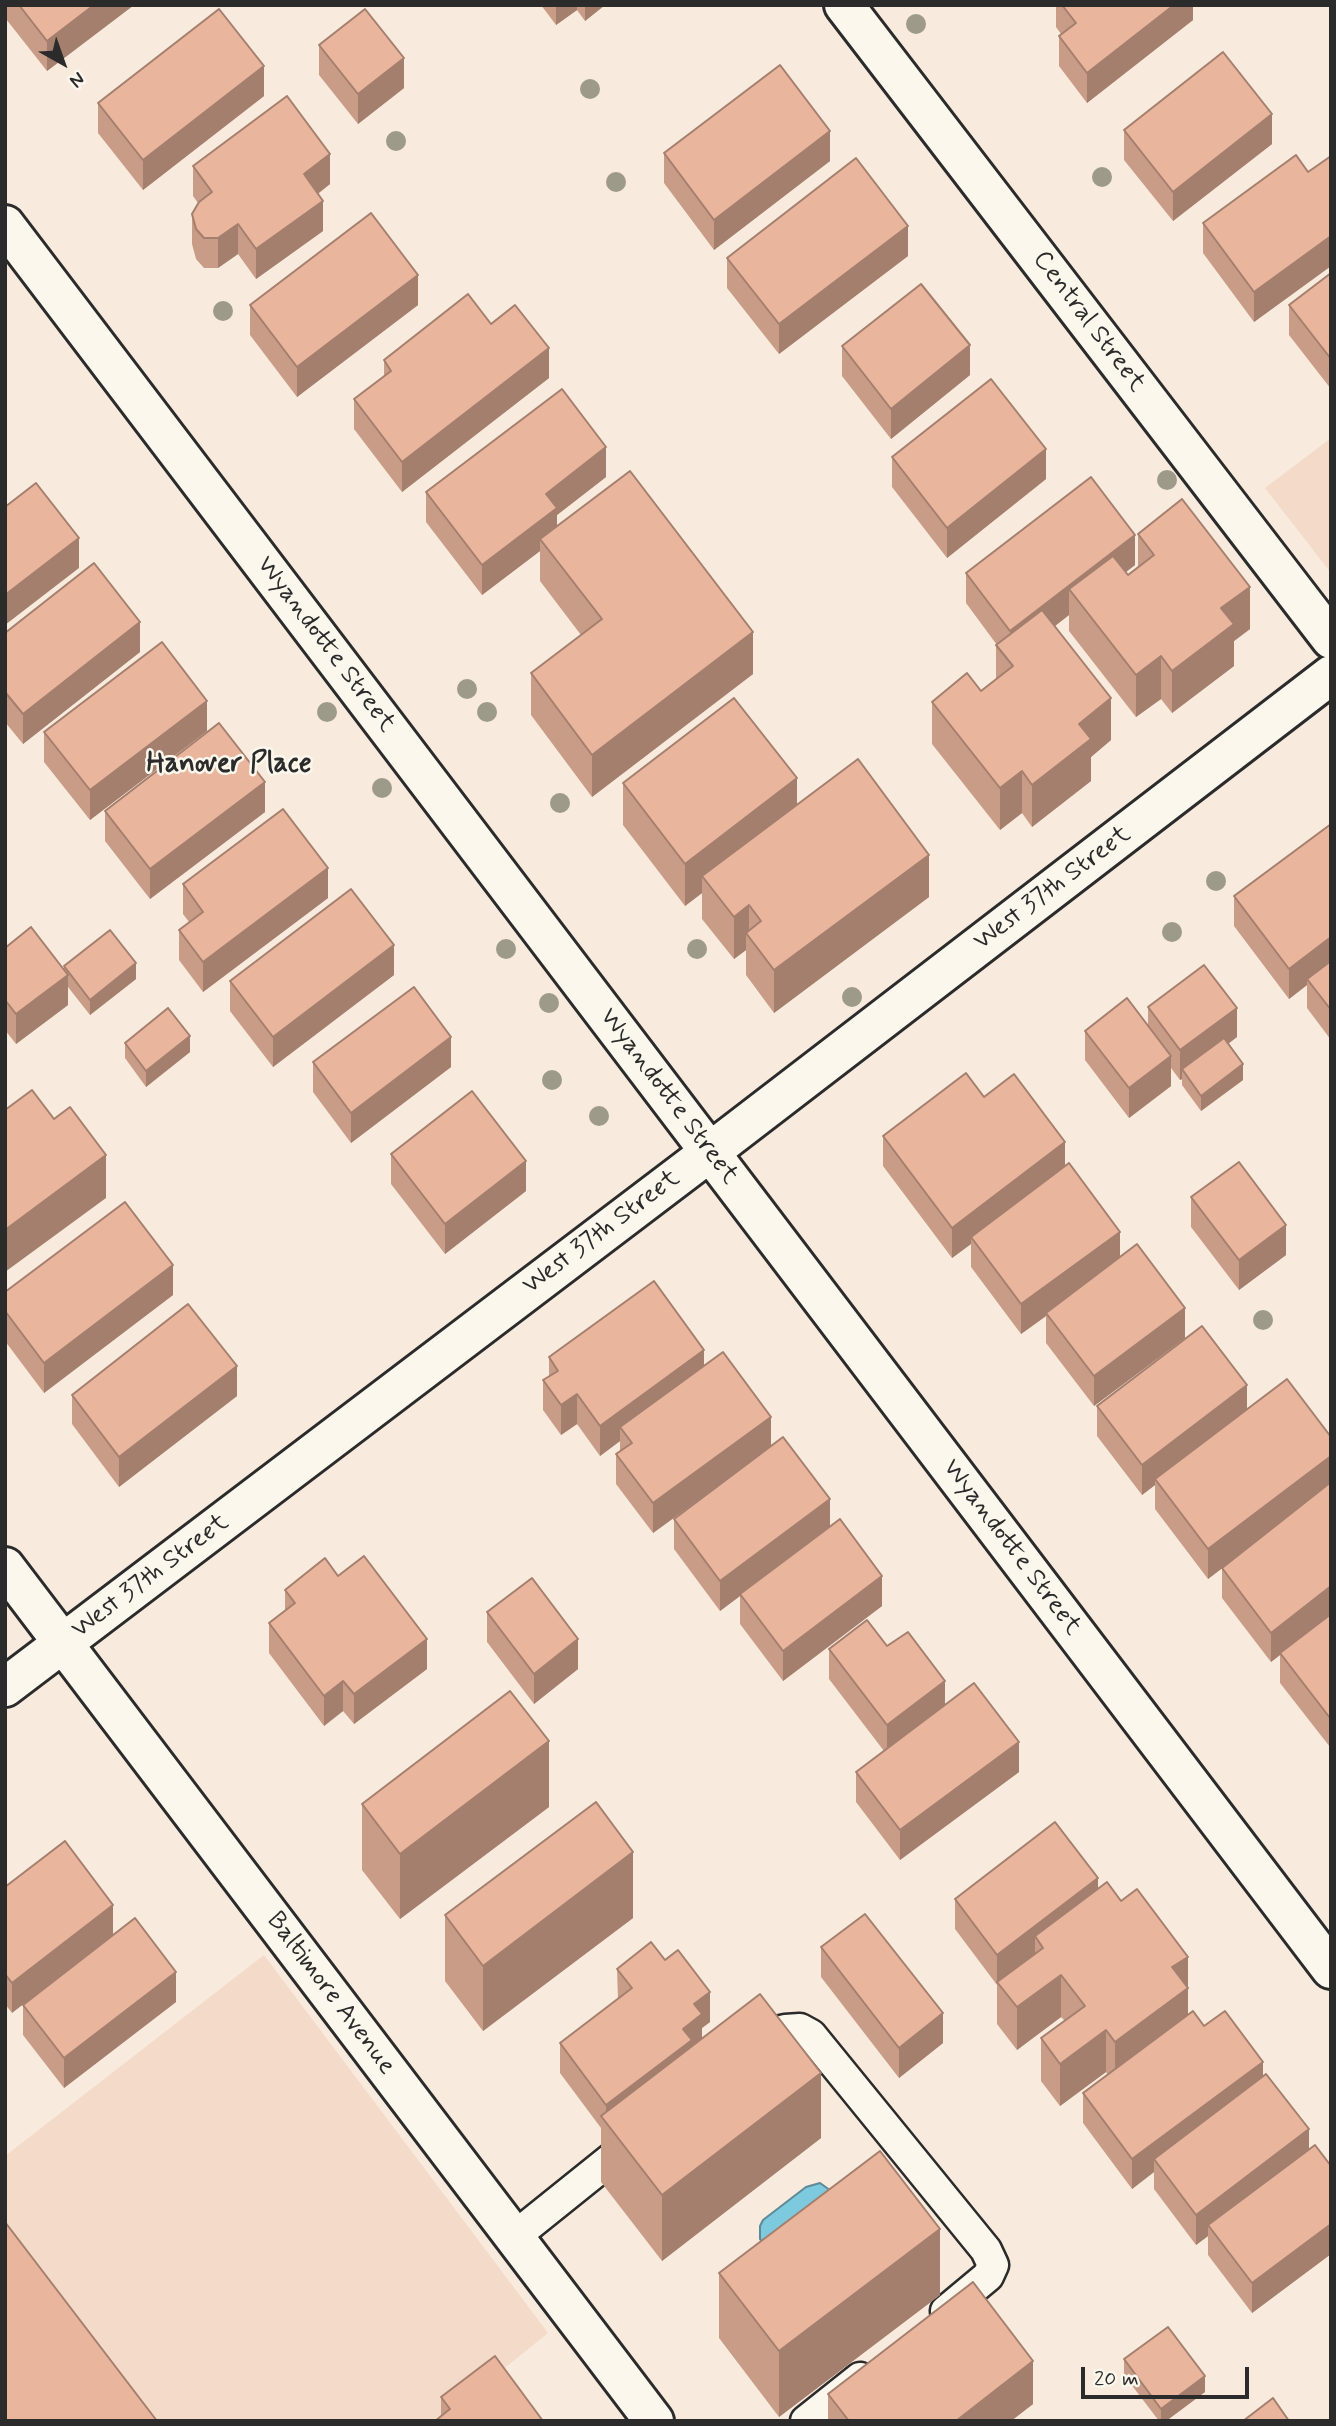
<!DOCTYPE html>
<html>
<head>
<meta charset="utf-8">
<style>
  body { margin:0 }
  #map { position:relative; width:1336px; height:2426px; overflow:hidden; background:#f8eadc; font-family:Mynerve,sans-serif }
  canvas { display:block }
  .frame { position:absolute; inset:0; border:7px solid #2b2b2b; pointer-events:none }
  .north { position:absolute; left:28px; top:28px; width:70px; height:70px; -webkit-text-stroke:5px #fbf7ec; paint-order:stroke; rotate:140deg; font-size:19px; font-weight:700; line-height:28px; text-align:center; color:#2b2b2b }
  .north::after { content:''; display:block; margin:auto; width:24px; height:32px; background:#2b2b2b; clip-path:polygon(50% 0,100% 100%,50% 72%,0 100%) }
  .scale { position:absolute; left:1081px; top:2367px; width:168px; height:32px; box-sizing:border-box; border:4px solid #2b2b2b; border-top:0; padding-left:9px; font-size:21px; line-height:24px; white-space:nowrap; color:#2b2b2b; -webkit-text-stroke:5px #fbf7ec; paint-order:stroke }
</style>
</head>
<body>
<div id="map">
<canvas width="1336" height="2426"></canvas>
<div class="frame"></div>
<div class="north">N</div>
<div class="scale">20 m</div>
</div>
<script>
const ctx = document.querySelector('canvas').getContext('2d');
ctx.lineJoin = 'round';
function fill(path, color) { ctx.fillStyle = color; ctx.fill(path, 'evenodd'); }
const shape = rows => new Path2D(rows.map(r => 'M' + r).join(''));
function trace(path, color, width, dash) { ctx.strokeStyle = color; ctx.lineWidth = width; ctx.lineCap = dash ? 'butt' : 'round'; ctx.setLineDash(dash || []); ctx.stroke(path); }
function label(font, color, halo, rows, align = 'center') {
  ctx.font = font + ' Mynerve,sans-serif'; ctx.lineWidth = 5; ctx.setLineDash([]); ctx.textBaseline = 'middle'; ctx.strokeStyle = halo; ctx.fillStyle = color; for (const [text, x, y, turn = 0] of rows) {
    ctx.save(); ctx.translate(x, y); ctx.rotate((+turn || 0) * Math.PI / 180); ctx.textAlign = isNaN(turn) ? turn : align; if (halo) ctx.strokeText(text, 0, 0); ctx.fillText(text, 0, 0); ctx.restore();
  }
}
fill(shape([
  [1331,438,1331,573,1265,488],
  [264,1955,548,2333,439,2421,5,2421,5,2156]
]), '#f4dac9');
const water = shape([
  [820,2183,834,2193,765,2245,760,2239,760,2226,763,2220,806,2187,820,2183]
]);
fill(water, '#7dc9dd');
trace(water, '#5c8a96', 2);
const lane = shape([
  [752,2047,768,2034,785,2030,800,2029,811,2035,986,2250,993,2265,988,2276,946,2311],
  [514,2237,631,2143],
  [806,2421,860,2378]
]);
const street = shape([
  [844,5,1331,639],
  [5,225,1331,1969],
  [5,1567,654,2421],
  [5,1687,710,1152,1331,675]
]);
trace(lane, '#2b2b2b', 35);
trace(street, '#2b2b2b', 44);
trace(lane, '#fbf7ec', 30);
trace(street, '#fbf7ec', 38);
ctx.fillStyle = '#9e9a89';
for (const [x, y] of [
  [916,24],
  [590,89],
  [396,141],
  [1102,177],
  [616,182],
  [223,311],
  [1167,480],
  [467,689],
  [327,712],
  [487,712],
  [382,788],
  [560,803],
  [1216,881],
  [1172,932],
  [506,949],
  [697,949],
  [852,997],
  [549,1003],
  [552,1080],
  [599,1116],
  [1263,1320]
]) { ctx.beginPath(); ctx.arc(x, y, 10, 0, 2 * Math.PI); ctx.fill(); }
fill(shape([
  [6,5,134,5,47,71,6,19],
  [541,5,605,5,585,21,577,10,556,25],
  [1056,5,1193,5,1193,20,1087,103,1059,66,1059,36,1061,34,1056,27],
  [319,45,404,88,358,124,319,75],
  [264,96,143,190,98,133,98,103],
  [1124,130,1272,144,1173,221,1124,160],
  [664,153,830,161,714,250,664,183],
  [1331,156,1331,266,1254,322,1203,253,1203,223,1308,172],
  [193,166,330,184,318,194,323,231,256,279,238,254,218,268,204,268,196,259,192,244,192,214,198,203,193,196],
  [908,256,779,354,727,288,727,258],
  [1331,273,1331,389,1289,335,1289,305],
  [250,305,418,305,297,397,250,335],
  [491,324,549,378,402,492,354,429,354,399,384,377,384,360],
  [842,346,970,375,891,439,842,376],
  [892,457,1046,479,947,558,892,487],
  [606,477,557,515,557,526,753,674,592,797,531,715,531,673,581,635,540,581,540,551,482,595,426,522,426,492],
  [1138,534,1250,629,1234,641,1234,666,1172,713,1161,699,1136,717,1069,631,1069,615,1055,626,1111,740,1091,757,1091,781,1032,827,1022,813,1000,830,932,744,932,702,981,691,996,679,996,645,997,645,966,603,966,573,1135,565,1126,572,1128,575,1138,568],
  [5,633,140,652,23,744,5,722],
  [207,731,90,820,44,762,44,732],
  [623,783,797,805,929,897,774,1013,746,975,746,950,734,959,702,919,702,893,685,906,623,825],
  [105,811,265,812,150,899,105,841],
  [1331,824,1331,1040,1307,1008,1307,985,1289,999,1234,926,1234,896],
  [183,884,328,898,203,992,179,960,179,930,189,922,183,914],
  [5,948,64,970,64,966,136,979,90,1015,68,987,68,1005,16,1044,5,1030],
  [394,975,273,1067,230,1011,230,981],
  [1148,1007,1237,1037,1228,1044,1243,1080,1201,1111,1182,1085,1182,1079,1180,1080,1171,1068,1171,1086,1129,1118,1085,1060,1085,1031,1148,1026],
  [125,1043,190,1052,146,1087,125,1058],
  [313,1062,451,1067,351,1143,313,1092],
  [984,1097,1065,1166,1120,1257,1185,1338,1094,1406,1046,1343,1046,1316,1021,1334,971,1267,971,1244,952,1258,883,1166,883,1136],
  [391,1154,526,1191,445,1254,391,1184],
  [1191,1197,1286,1255,1239,1290,1191,1227],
  [5,1292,173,1295,44,1393,5,1341],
  [549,1357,704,1365,771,1446,830,1527,882,1606,783,1681,740,1624,740,1596,720,1611,674,1549,674,1519,737,1472,653,1533,616,1484,616,1454,620,1451,620,1441,600,1456,577,1424,561,1435,543,1410,543,1380,549,1377],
  [72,1395,237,1396,119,1487,72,1424],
  [1097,1406,1247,1410,1331,1437,1330,1747,1280,1683,1280,1655,1271,1662,1222,1598,1222,1568,1208,1579,1155,1509,1155,1485,1142,1495,1097,1436],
  [338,1576,427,1669,354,1724,343,1711,324,1726,269,1653,269,1623,285,1611,285,1590],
  [487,1612,578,1669,534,1704,487,1642],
  [887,1646,945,1705,1019,1772,900,1860,856,1802,856,1772,884,1751,829,1679,829,1649],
  [362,1804,549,1807,400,1919,362,1870],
  [65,1841,12,2013,5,2004,5,1887],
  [1098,1889,1121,1901,1188,1957,1188,2015,1204,2026,1263,2075,1309,2149,1331,2166,1331,2254,1252,2313,1208,2255,1208,2236,1196,2245,1154,2189,1154,2172,1132,2189,1083,2123,1083,2093,1108,2075,1106,2072,1060,2106,1041,2081,1041,2038,1065,2021,1061,2017,1017,2050,997,2024,997,1985,955,1929,955,1899],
  [445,1915,633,1918,483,2031,445,1981],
  [821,1947,943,2043,899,2078,821,1977],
  [617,1969,710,2022,702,2028,702,2039,821,2138,662,2261,601,2182,601,2128,560,2073,560,2043,618,1999],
  [176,2002,64,2088,23,2035,23,2005],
  [719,2273,940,2295,779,2417,719,2338],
  [1124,2359,1205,2392,1166,2421,1159,2421,1124,2375],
  [828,2394,1033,2404,1011,2421,828,2421],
  [441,2397,543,2421,441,2416]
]), '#c99c87');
fill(shape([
  [94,5,134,5,47,71,47,41],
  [556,5,577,5,577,10,556,25],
  [585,5,605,5,585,21],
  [1174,5,1193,5,1193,20,1087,103,1087,73],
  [404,58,404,88,358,124,358,94],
  [264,66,264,96,143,190,143,160],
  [1272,114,1272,144,1173,221,1173,192],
  [830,131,830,161,714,250,714,220],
  [330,154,330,184,304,204,304,174],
  [323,201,323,231,256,279,256,249],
  [238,224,238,254,218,268,218,238],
  [908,226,908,256,779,354,779,324],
  [1331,236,1331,266,1254,322,1254,292],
  [418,275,418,305,297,397,297,367],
  [970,345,970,375,891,439,891,409],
  [549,348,549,378,402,492,402,462],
  [606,447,606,477,557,515,557,538,540,539,540,551,482,595,482,565,546,494],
  [1046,449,1046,479,947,558,947,528],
  [1135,535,1135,565,1082,606,1069,589,1069,615,1010,661,1010,631],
  [79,538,79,568,5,625,5,595],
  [1250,587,1250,629,1234,641,1234,666,1172,713,1172,671,1221,608],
  [140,622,140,652,23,744,23,714],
  [753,632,753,674,592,797,592,755],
  [1161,656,1161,699,1136,717,1136,675],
  [1111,698,1111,740,1091,757,1091,781,1032,827,1032,785,1079,724],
  [207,701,207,731,90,820,90,790],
  [1022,771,1022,813,1000,830,1000,788],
  [797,778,797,820,702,876,702,893,685,906,685,864],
  [265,782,265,812,150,899,150,869],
  [929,855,929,897,774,1013,774,970],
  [328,868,328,898,203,992,203,962],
  [749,905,749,938,746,933,746,950,734,959,734,917],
  [1331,937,1331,967,1307,979,1307,985,1289,999,1289,969],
  [394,945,394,975,273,1067,273,1037],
  [136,963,136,979,90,1015,90,1000],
  [68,975,68,1005,16,1044,16,1014],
  [1237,1008,1237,1037,1186,1075,1182,1069,1182,1079,1180,1080,1180,1050],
  [190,1036,190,1052,146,1087,146,1071],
  [451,1037,451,1067,351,1143,351,1113],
  [1171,1056,1171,1086,1129,1118,1129,1088],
  [1243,1064,1243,1080,1201,1111,1201,1096],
  [1065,1142,1065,1172,971,1237,971,1244,952,1258,952,1228],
  [106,1155,106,1198,5,1272,5,1230],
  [526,1161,526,1191,445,1254,445,1224],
  [1286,1225,1286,1255,1239,1290,1239,1260],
  [1120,1232,1120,1262,1046,1313,1046,1316,1021,1334,1021,1304],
  [173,1265,173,1295,44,1393,44,1363],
  [1185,1308,1185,1338,1094,1406,1094,1376],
  [704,1350,704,1380,620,1427,620,1441,600,1456,600,1426],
  [237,1366,237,1396,119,1487,119,1457],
  [1247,1385,1247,1415,1155,1479,1155,1485,1142,1495,1142,1465],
  [577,1394,577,1424,561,1435,561,1405],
  [771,1417,771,1447,653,1533,653,1503],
  [1331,1456,1331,1486,1208,1579,1208,1549],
  [830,1499,830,1529,740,1594,740,1596,720,1611,720,1581],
  [882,1576,882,1606,783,1681,783,1651],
  [1331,1586,1331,1616,1280,1653,1280,1655,1271,1662,1271,1633],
  [427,1639,427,1669,354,1724,354,1694],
  [578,1639,578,1669,534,1704,534,1674],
  [343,1681,343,1711,324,1726,324,1696],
  [945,1681,945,1711,887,1755,887,1725],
  [1331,1717,1331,1747,1330,1747,1330,1718],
  [549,1741,549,1807,400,1919,400,1854],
  [1019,1742,1019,1772,900,1860,900,1830],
  [633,1852,633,1918,483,2031,483,1966],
  [1098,1878,1098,1908,1043,1948,1035,1936,1035,1956,997,1982,997,1985,997,1955],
  [113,1905,113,1935,12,2013,12,1983],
  [1188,1957,1188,2030,1115,2084,1115,2042,1172,1967],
  [176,1972,176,2002,64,2088,64,2058],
  [1061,1975,1061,2017,1017,2050,1017,2007],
  [710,1992,710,2022,702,2028,702,2044,606,2123,606,2105,694,2004],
  [943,2013,943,2043,899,2078,899,2048],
  [1106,2030,1106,2072,1060,2106,1060,2064],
  [1263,2062,1263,2092,1154,2159,1154,2172,1132,2189,1132,2159],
  [821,2073,821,2138,662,2261,662,2195],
  [1309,2129,1309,2159,1208,2225,1208,2236,1196,2245,1196,2215],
  [1331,2224,1331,2254,1252,2313,1252,2283],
  [940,2229,940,2295,779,2417,779,2351],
  [1033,2361,1033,2404,1011,2421,956,2421],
  [1205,2376,1205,2392,1166,2421,1161,2421,1161,2409]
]), '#a47f6e');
const building = shape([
  [19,5,94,5,47,41,19,5],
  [1062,5,1174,5,1087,73,1059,36,1076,23,1062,5],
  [219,9,264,66,143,160,98,103,219,9],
  [365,9,404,58,358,94,319,45,365,9],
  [1223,52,1272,114,1173,192,1124,130,1223,52],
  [780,65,830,131,714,220,664,153,780,65],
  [287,96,330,154,304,174,323,201,256,249,238,224,218,238,204,238,196,229,192,214,199,202,212,192,193,166,287,96],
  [1296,155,1308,172,1331,156,1331,236,1254,292,1203,223,1296,155],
  [856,158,908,226,779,324,727,258,856,158],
  [371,213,418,275,297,367,250,305,371,213],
  [1331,273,1331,359,1289,305,1331,273],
  [921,284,970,345,891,409,842,346,921,284],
  [468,294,491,324,515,305,549,348,402,462,354,399,391,371,384,360,468,294],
  [991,379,1046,449,947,528,892,457,991,379],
  [562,389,606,447,546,494,557,508,482,565,426,492,562,389],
  [630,471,753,632,592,755,531,673,602,619,540,539,630,471],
  [1091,477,1135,535,1010,631,966,573,1091,477],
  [36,483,79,538,5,595,5,507,36,483],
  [1182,499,1250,587,1221,608,1234,624,1172,671,1161,656,1136,675,1069,589,1113,556,1128,575,1154,555,1138,534,1182,499],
  [94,563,140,622,23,714,5,692,5,633,94,563],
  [1042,610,1111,698,1079,724,1091,739,1032,785,1022,771,1000,788,932,702,967,673,981,691,1013,666,996,645,1042,610],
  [162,642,207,701,90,790,44,732,162,642],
  [734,698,797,778,685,864,623,783,734,698],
  [219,723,265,782,150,869,105,811,219,723],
  [858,759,929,855,774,970,746,933,761,921,749,905,734,917,702,876,858,759],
  [283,809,328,868,203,962,179,930,203,912,183,884,283,809],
  [1331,824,1331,937,1289,969,1234,896,1331,824],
  [351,889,394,945,273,1037,230,981,351,889],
  [31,927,68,975,16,1014,5,1000,5,948,31,927],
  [110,930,136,963,90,1000,64,966,110,930],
  [1331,961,1331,1010,1307,979,1331,961],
  [1204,965,1237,1008,1180,1050,1148,1007,1204,965],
  [414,987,451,1037,351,1113,313,1062,414,987],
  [1127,998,1171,1056,1129,1088,1085,1031,1127,998],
  [168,1008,190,1036,146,1071,125,1043,168,1008],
  [1224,1038,1243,1064,1201,1096,1182,1069,1224,1038],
  [966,1073,984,1097,1014,1074,1065,1142,952,1228,883,1136,966,1073],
  [32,1090,54,1119,70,1107,106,1155,5,1230,5,1110,32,1090],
  [472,1091,526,1161,445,1224,391,1154,472,1091],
  [1239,1162,1286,1225,1239,1260,1191,1197,1239,1162],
  [1069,1163,1120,1232,1021,1304,971,1237,1069,1163],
  [125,1202,173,1265,44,1363,5,1311,5,1292,125,1202],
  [1137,1244,1185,1308,1094,1376,1046,1313,1137,1244],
  [654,1281,704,1350,600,1426,577,1394,561,1405,543,1380,558,1371,549,1357,654,1281],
  [188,1304,237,1366,119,1457,72,1395,188,1304],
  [1202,1326,1247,1385,1142,1465,1097,1406,1202,1326],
  [723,1352,771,1417,653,1503,616,1454,632,1443,620,1427,723,1352],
  [1287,1379,1331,1437,1331,1456,1208,1549,1155,1479,1287,1379],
  [783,1437,830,1499,720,1581,674,1519,783,1437],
  [1331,1482,1331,1586,1271,1633,1222,1568,1331,1482],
  [840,1519,882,1576,783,1651,740,1594,840,1519],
  [364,1556,427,1639,354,1694,343,1681,324,1696,269,1623,295,1603,285,1590,325,1558,338,1576,364,1556],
  [532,1578,578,1639,534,1674,487,1612,532,1578],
  [1331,1614,1331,1717,1330,1718,1280,1653,1331,1614],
  [867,1620,887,1646,908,1632,945,1681,887,1725,829,1649,867,1620],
  [974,1683,1019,1742,900,1830,856,1772,974,1683],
  [510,1691,549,1741,400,1854,362,1804,510,1691],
  [596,1802,633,1852,483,1966,445,1915,596,1802],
  [1055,1822,1098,1878,997,1955,955,1899,1055,1822],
  [65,1841,113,1905,12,1983,5,1974,5,1887,65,1841],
  [1107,1882,1121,1901,1137,1889,1188,1957,1172,1967,1188,1988,1115,2042,1106,2030,1060,2064,1041,2038,1085,2006,1061,1975,1017,2007,997,1982,1043,1948,1035,1936,1107,1882],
  [865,1914,943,2013,899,2048,821,1947,865,1914],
  [135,1918,176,1972,64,2058,23,2005,135,1918],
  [651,1942,665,1960,678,1950,710,1992,694,2004,702,2014,683,2029,692,2040,606,2105,560,2043,632,1988,617,1969,651,1942],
  [760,1994,821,2073,662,2195,601,2116,760,1994],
  [1193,2011,1204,2026,1225,2011,1263,2062,1132,2159,1083,2093,1193,2011],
  [1266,2074,1309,2129,1196,2215,1154,2159,1266,2074],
  [1315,2145,1331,2166,1331,2224,1252,2283,1208,2225,1315,2145],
  [880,2151,940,2229,779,2351,719,2273,880,2151],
  [5,2222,157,2421,5,2421,5,2222],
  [973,2282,1033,2361,956,2421,849,2421,828,2394,973,2282],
  [1168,2327,1205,2376,1161,2409,1124,2359,1168,2327],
  [495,2356,543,2421,435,2421,450,2409,441,2397,495,2356],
  [1273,2398,1289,2421,1243,2421,1273,2398]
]);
fill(building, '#eab59d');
trace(building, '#a47f6e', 2);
label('26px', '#2b2b2b', '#fbf7ec', [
  ["Central Street",1088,322,53],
  ["Wyandotte Street",325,645,53],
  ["West 37th Street",1053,889,-37],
  ["Wyandotte Street",668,1097,53],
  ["West 37th Street",602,1233,-37],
  ["Wyandotte Street",1011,1548,53],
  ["West 37th Street",151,1577,-37],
  ["Baltimore Avenue",330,1994,53]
]);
label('bold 28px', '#2b2b2b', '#fbf7ec', [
  ["Hanover Place",229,765]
]);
</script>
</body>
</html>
